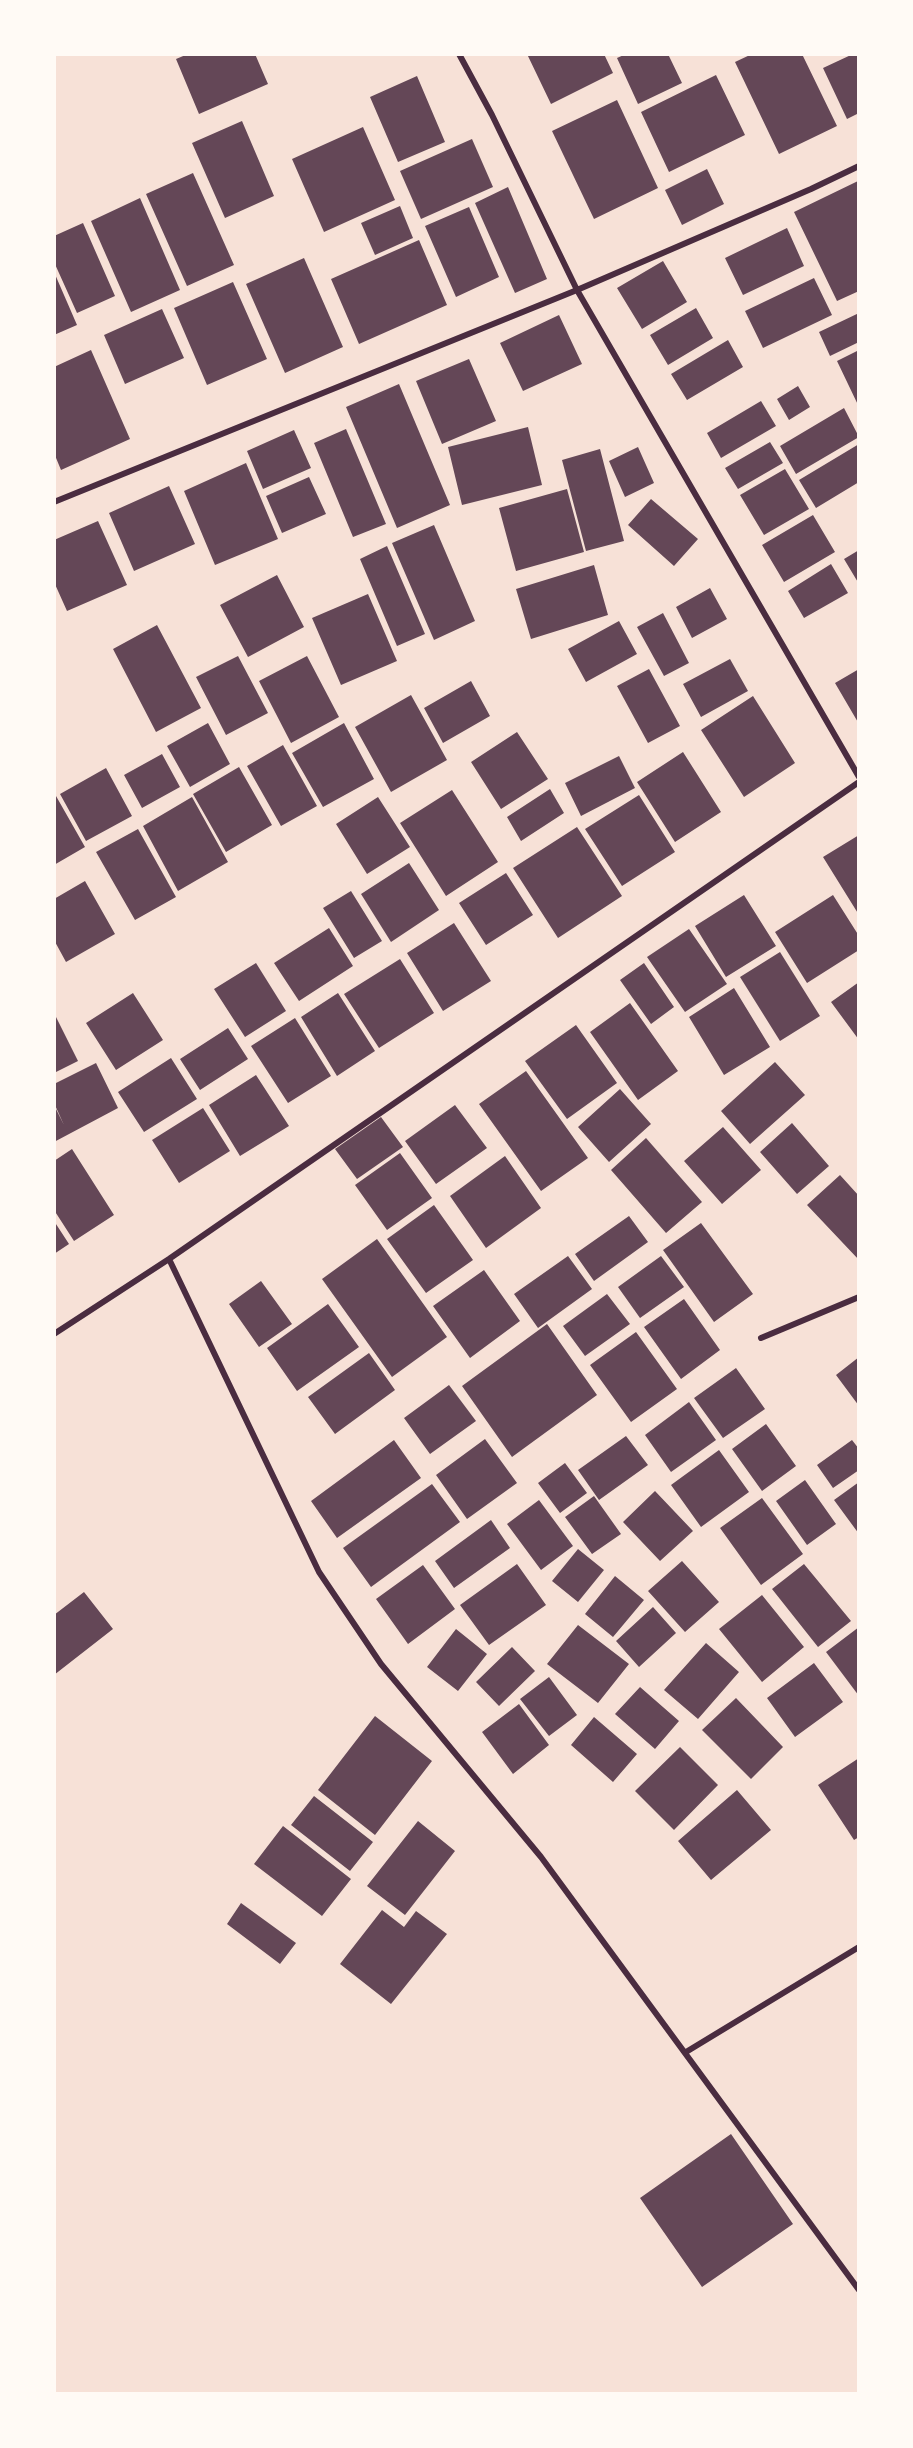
<!DOCTYPE html>
<html>
<head>
<meta charset="utf-8">
<style>
  body { margin:0 }
  #map { position:relative; width:913px; height:2448px; overflow:hidden; background:#f7e1d7; font-family:Poppins,sans-serif }
  canvas { display:block }
  .frame { position:absolute; inset:0; border:56px solid #fffaf5; pointer-events:none }
</style>
</head>
<body>
<div id="map">
<canvas width="913" height="2448"></canvas>
<div class="frame"></div>
</div>
<script>
const ctx = document.querySelector('canvas').getContext('2d');
ctx.lineJoin = 'round';
function fill(path, color) { ctx.fillStyle = color; ctx.fill(path, 'evenodd'); }
const shape = rows => new Path2D(rows.map(r => 'M' + r).join(''));
function trace(path, color, width, dash) { ctx.strokeStyle = color; ctx.lineWidth = width; ctx.lineCap = dash ? 'butt' : 'round'; ctx.setLineDash(dash || []); ctx.stroke(path); }
fill(shape([
  [188,54,255,54,268,84,199,114,176,59],
  [527,54,604,54,613,73,551,104],
  [626,54,668,54,682,83,638,104,617,58],
  [752,54,802,54,837,126,779,154,735,62],
  [853,54,859,54,859,113,847,119,823,68],
  [716,75,745,135,669,172,641,112],
  [417,76,445,142,398,162,370,97],
  [617,100,658,188,594,219,552,131],
  [242,121,274,196,225,218,192,143],
  [363,127,395,200,324,232,292,159],
  [472,139,493,187,421,219,400,171],
  [707,169,724,204,682,225,665,190],
  [193,173,234,265,187,286,146,194],
  [858,181,859,291,837,301,794,212],
  [508,187,547,279,515,293,475,203],
  [140,198,180,290,131,312,91,221],
  [400,206,413,238,375,255,361,223],
  [469,207,499,277,456,297,425,226],
  [83,223,115,296,77,313,54,262,54,236],
  [787,228,804,266,743,295,725,258],
  [419,240,447,305,359,344,331,279],
  [304,258,343,347,285,373,246,284],
  [663,261,687,302,642,329,617,288],
  [54,272,77,325,54,335],
  [814,278,832,315,763,348,745,311],
  [233,282,267,359,207,385,174,308],
  [696,308,713,338,668,365,650,335],
  [162,309,184,358,125,384,104,335],
  [859,313,859,342,830,356,819,332],
  [559,315,582,364,523,391,500,343],
  [728,340,743,367,687,400,671,374],
  [91,350,130,439,61,470,54,453,54,367],
  [859,350,859,407,837,361],
  [469,359,496,421,442,444,416,381],
  [399,384,450,505,397,528,346,407],
  [798,386,810,407,789,420,777,399],
  [761,401,776,426,721,458,707,433],
  [844,408,859,437,796,474,780,446],
  [528,427,542,485,462,505,448,447],
  [346,429,386,524,353,537,314,443],
  [294,430,311,468,263,489,247,451],
  [770,442,783,463,738,489,725,468],
  [859,444,859,482,816,508,799,480],
  [638,447,654,483,625,497,609,461],
  [600,449,624,541,586,551,562,460],
  [246,463,278,539,215,565,184,491],
  [785,469,809,509,764,535,740,495],
  [309,477,326,514,282,533,266,496],
  [169,486,195,544,134,571,109,513],
  [567,489,584,552,516,571,499,508],
  [651,499,698,539,674,566,628,525],
  [813,515,835,552,784,582,762,545],
  [98,521,127,585,67,611,54,582,54,540],
  [434,525,475,621,434,640,392,543],
  [387,546,425,634,397,646,360,559],
  [859,550,859,584,844,559],
  [831,564,848,593,804,618,788,591],
  [594,565,608,615,531,639,516,589],
  [277,575,304,627,248,657,220,605],
  [710,588,727,619,692,638,676,607],
  [368,594,397,661,341,685,312,618],
  [663,613,689,663,664,676,637,627],
  [619,621,637,654,586,682,568,649],
  [157,625,201,708,156,732,113,649],
  [238,656,268,713,226,735,196,677],
  [307,656,339,717,291,743,259,681],
  [730,659,748,691,701,717,683,684],
  [649,669,680,726,648,743,617,686],
  [859,669,859,724,835,683],
  [471,681,490,716,443,743,424,708],
  [411,695,447,760,391,792,355,727],
  [753,696,795,763,744,797,701,730],
  [208,723,230,764,190,787,167,746],
  [344,723,374,779,323,807,292,753],
  [517,732,548,779,501,809,471,762],
  [283,745,317,806,281,826,247,766],
  [683,752,721,812,675,842,637,782],
  [162,754,180,787,142,808,124,775],
  [619,756,635,788,581,816,565,783],
  [239,767,272,825,226,852,193,794],
  [106,768,132,816,86,841,60,794],
  [550,789,564,813,521,841,507,817],
  [452,790,498,862,446,896,400,823],
  [639,795,675,852,622,886,585,829],
  [56,796,85,847,54,865,54,797],
  [192,797,228,862,178,891,143,826],
  [378,797,410,847,367,874,336,824],
  [577,827,622,896,558,938,513,868],
  [138,829,176,897,135,920,96,852],
  [859,835,859,915,823,857],
  [409,863,439,910,391,942,361,894],
  [506,873,533,915,486,945,459,903],
  [85,881,115,934,66,962,54,940,54,899],
  [351,891,382,941,354,958,323,908],
  [744,895,776,946,726,977,695,926],
  [833,895,859,936,859,950,807,983,775,932],
  [454,923,491,981,443,1011,407,953],
  [329,928,353,966,299,1001,274,963],
  [689,929,727,984,685,1012,647,957],
  [780,952,820,1016,780,1041,740,977],
  [400,959,434,1013,379,1048,344,994],
  [256,963,286,1011,245,1037,214,989],
  [644,963,674,1007,651,1024,620,980],
  [859,982,859,1040,831,1002],
  [734,988,770,1047,724,1075,689,1017],
  [133,993,163,1040,116,1070,86,1023],
  [338,993,375,1051,337,1076,301,1017],
  [630,1003,678,1071,638,1100,590,1032],
  [56,1017,78,1061,54,1073,54,1018],
  [295,1018,331,1076,288,1103,251,1046],
  [576,1025,617,1083,567,1119,525,1061],
  [228,1028,248,1059,200,1090,180,1059],
  [171,1058,197,1099,144,1132,118,1092],
  [775,1062,805,1095,750,1144,721,1111],
  [96,1063,118,1108,54,1142,54,1105,64,1125,54,1103,54,1084],
  [526,1071,588,1158,541,1191,479,1104],
  [256,1075,289,1126,240,1156,209,1105],
  [620,1089,651,1124,609,1162,578,1127],
  [455,1105,487,1148,436,1184,405,1141],
  [203,1108,230,1151,179,1183,152,1140],
  [381,1117,403,1147,357,1179,335,1149],
  [792,1123,829,1166,797,1194,760,1152],
  [723,1127,761,1170,722,1204,684,1161],
  [646,1138,702,1202,666,1233,611,1170],
  [72,1149,114,1215,74,1241,54,1210,54,1161],
  [400,1153,432,1198,387,1230,355,1185],
  [505,1156,541,1208,486,1248,450,1196],
  [840,1175,859,1196,859,1260,807,1205],
  [434,1205,473,1260,426,1293,387,1239],
  [629,1216,648,1242,594,1281,575,1254],
  [54,1221,69,1244,54,1254],
  [701,1223,753,1294,714,1322,663,1250],
  [377,1239,447,1337,392,1377,322,1279],
  [568,1256,592,1289,538,1328,514,1294],
  [661,1256,684,1287,640,1318,618,1287],
  [484,1270,520,1321,470,1358,433,1306],
  [261,1281,292,1324,259,1347,229,1304],
  [607,1294,630,1324,585,1356,563,1326],
  [684,1299,720,1350,681,1379,644,1327],
  [328,1304,359,1347,297,1391,267,1348],
  [547,1324,597,1395,512,1457,462,1386],
  [636,1332,677,1389,631,1422,590,1365],
  [369,1353,395,1390,335,1434,308,1397],
  [859,1357,859,1406,836,1375],
  [736,1368,765,1409,723,1438,694,1398],
  [449,1385,476,1421,430,1454,404,1418],
  [689,1402,716,1440,671,1472,645,1435],
  [766,1424,796,1466,762,1491,732,1449],
  [626,1436,648,1465,599,1500,578,1470],
  [485,1439,517,1483,467,1519,436,1475],
  [394,1440,421,1478,337,1538,311,1501],
  [852,1440,859,1449,859,1470,833,1488,817,1465],
  [719,1450,749,1492,701,1527,671,1485],
  [565,1463,587,1493,560,1513,538,1483],
  [805,1480,836,1524,807,1545,776,1501],
  [859,1482,859,1534,834,1500],
  [432,1484,460,1522,371,1587,343,1548],
  [655,1491,693,1531,660,1561,623,1522],
  [594,1496,621,1534,592,1554,565,1517],
  [762,1498,803,1554,761,1585,720,1528],
  [539,1500,573,1546,541,1570,507,1524],
  [491,1520,510,1548,454,1588,435,1561],
  [578,1549,604,1570,578,1602,552,1581],
  [682,1561,719,1602,685,1632,648,1591],
  [517,1564,546,1605,489,1645,460,1605],
  [804,1564,851,1621,818,1647,772,1589],
  [423,1565,455,1609,408,1644,376,1599],
  [615,1576,644,1600,613,1637,585,1614],
  [84,1592,113,1629,54,1675,54,1615],
  [762,1595,804,1647,762,1682,719,1629],
  [653,1607,676,1633,639,1667,616,1641],
  [578,1625,629,1664,598,1703,547,1664],
  [859,1627,859,1696,826,1652],
  [456,1629,487,1654,458,1691,427,1667],
  [706,1643,739,1672,698,1719,664,1690],
  [512,1647,535,1671,499,1706,476,1682],
  [814,1663,843,1702,795,1737,767,1698],
  [549,1677,577,1715,549,1736,520,1699],
  [640,1687,679,1721,655,1749,615,1714],
  [736,1698,783,1747,751,1779,702,1730],
  [519,1704,549,1745,513,1774,482,1732],
  [375,1716,432,1761,375,1835,318,1790],
  [594,1717,637,1754,613,1782,571,1745],
  [680,1747,718,1785,674,1830,635,1791],
  [859,1758,859,1837,854,1840,818,1785],
  [737,1790,771,1830,711,1880,678,1841],
  [314,1796,373,1842,350,1871,291,1825],
  [418,1821,455,1851,405,1915,367,1886],
  [283,1826,351,1879,322,1916,254,1864],
  [241,1903,296,1943,280,1964,227,1924],
  [382,1910,404,1927,416,1911,447,1934,391,2004,340,1964],
  [731,2134,793,2224,702,2287,640,2198]
]), '#644757');
trace(shape([
  [459,54,492,115,577,290,859,777],
  [54,502,577,290,811,189,859,166],
  [169,1259,319,1572,381,1664,541,1857,859,2290],
  [54,1334,169,1259,859,782],
  [761,1338,859,1297],
  [686,2052,859,1947]
]), '#4a2c40', 6);
</script>
</body>
</html>
